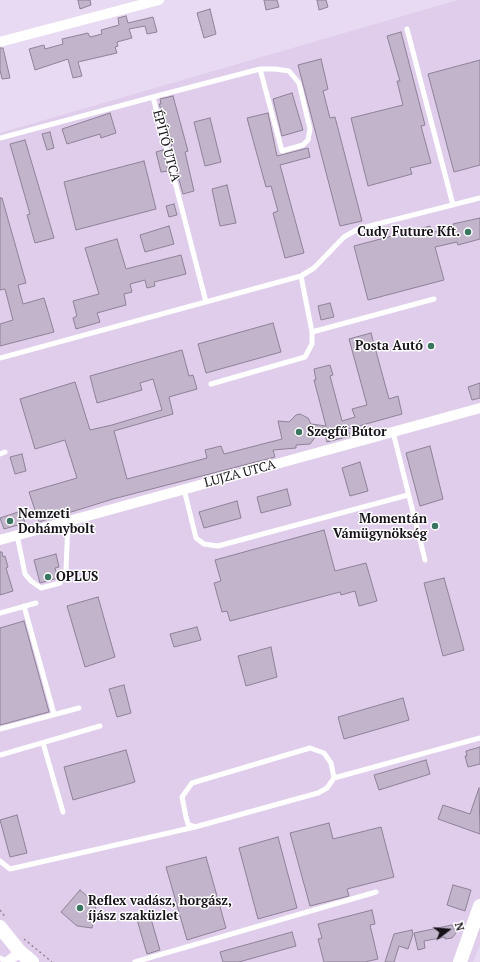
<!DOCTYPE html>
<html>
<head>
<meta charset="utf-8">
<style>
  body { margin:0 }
  #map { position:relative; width:480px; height:962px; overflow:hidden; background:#e8daf2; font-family:"PT Serif",serif }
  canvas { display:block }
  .north { position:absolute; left:428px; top:910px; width:40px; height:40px; -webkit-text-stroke:3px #fff; paint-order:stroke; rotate:74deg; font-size:11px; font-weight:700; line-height:16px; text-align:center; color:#17121a }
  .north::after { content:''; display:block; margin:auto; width:14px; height:18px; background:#17121a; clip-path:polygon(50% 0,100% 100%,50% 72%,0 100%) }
</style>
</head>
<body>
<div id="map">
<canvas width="480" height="962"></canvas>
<div class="north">N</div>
</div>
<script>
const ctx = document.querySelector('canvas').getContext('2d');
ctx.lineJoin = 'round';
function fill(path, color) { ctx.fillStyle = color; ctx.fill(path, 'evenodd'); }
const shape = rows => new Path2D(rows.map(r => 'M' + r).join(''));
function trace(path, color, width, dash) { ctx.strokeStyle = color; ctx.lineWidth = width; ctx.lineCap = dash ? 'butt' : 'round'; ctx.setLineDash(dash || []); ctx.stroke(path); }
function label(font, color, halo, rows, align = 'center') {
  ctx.font = font + ' "PT Serif",serif'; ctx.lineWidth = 3; ctx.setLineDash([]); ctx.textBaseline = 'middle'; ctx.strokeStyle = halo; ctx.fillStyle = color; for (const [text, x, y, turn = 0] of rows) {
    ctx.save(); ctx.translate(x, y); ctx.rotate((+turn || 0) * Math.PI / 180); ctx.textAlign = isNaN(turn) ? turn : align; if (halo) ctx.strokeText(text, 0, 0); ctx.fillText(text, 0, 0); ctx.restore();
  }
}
fill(shape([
  [458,0,480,0,480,945,473,962,0,962,0,133]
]), '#dfcdeb');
const building = shape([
  [78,0,90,0,91,5,80,9,78,0],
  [264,0,277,0,279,7,266,10,264,0],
  [317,0,326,0,328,7,319,10,317,0],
  [210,9,216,34,204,38,197,13,210,9],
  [126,16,128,23,153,17,157,32,147,34,145,26,129,29,132,38,117,42,118,46,115,47,117,53,78,62,82,76,73,78,68,59,35,70,29,49,44,45,45,49,63,44,62,39,88,33,90,37,102,34,101,30,119,25,118,18,126,16],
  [401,32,425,125,421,126,431,163,410,168,412,174,368,186,351,118,403,105,397,81,400,81,387,36,401,32],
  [0,48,3,48,10,78,2,79,0,70,0,48],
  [321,59,328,89,323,91,330,118,335,117,362,221,340,226,298,65,321,59],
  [480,60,480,165,454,172,428,74,480,60],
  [292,93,303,130,282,136,273,99,292,93],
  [173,96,188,151,185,152,194,191,183,194,170,148,172,148,169,131,159,104,161,104,160,99,173,96],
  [110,113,116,133,101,138,100,134,67,144,62,129,110,113],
  [268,113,277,156,308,148,310,157,280,165,304,253,285,258,273,213,278,211,271,186,266,187,247,118,268,113],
  [210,118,221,162,205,166,194,122,210,118],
  [50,132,54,148,47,150,42,134,50,132],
  [25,140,54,238,35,243,27,215,30,214,10,144,25,140],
  [163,150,168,171,161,172,156,152,163,150],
  [144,161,156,209,76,230,64,182,144,161],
  [227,185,236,223,220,226,212,189,227,185],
  [0,198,2,198,26,283,18,285,23,304,44,298,54,332,0,346,0,324,13,320,5,289,0,290,0,198],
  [174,204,177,215,169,217,166,206,174,204],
  [480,218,480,239,458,245,457,242,435,247,444,280,368,300,354,246,430,226,432,232,454,228,453,224,480,218],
  [169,226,174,244,145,252,140,235,169,226],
  [117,239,126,269,181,255,186,274,154,282,155,286,147,288,145,280,130,284,132,292,124,294,126,305,97,313,100,322,76,329,73,318,77,316,73,301,99,294,85,248,117,239],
  [330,303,334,317,321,320,318,306,330,303],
  [273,323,281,352,206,373,198,344,273,323],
  [371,333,389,399,398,396,402,414,348,429,350,436,327,442,323,427,310,444,296,445,296,448,273,450,275,457,113,499,39,522,29,492,77,478,65,440,35,449,20,399,75,382,90,430,112,425,162,410,153,379,140,383,142,390,97,403,90,376,182,350,189,376,193,375,197,389,169,397,173,414,114,431,127,479,207,458,205,450,221,446,224,454,282,439,278,421,289,422,296,415,300,414,308,418,311,424,326,426,314,380,316,380,314,369,330,365,333,375,330,376,342,421,355,417,352,409,367,405,349,339,371,333],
  [480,383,480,398,472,400,468,387,480,383],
  [430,446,443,499,420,506,406,453,430,446],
  [22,454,26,471,15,474,10,457,22,454],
  [360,462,368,491,350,496,342,468,360,462],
  [287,489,291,505,261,513,257,497,287,489],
  [237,501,241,518,204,528,199,512,237,501],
  [21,511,25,523,4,529,0,518,21,511],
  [324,530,335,571,366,563,377,601,359,606,355,591,341,595,340,592,230,621,227,611,222,612,214,583,221,581,215,560,324,530],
  [0,552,2,552,3,557,5,556,8,567,6,568,13,591,0,595,0,552],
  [56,554,59,567,55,568,58,578,40,583,34,560,56,554],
  [444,578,464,650,443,656,424,583,444,578],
  [98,597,115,657,85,667,67,606,98,597],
  [24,621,49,712,0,725,0,628,24,621],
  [197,627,201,640,174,647,170,634,197,627],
  [271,647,277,677,246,686,238,656,271,647],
  [124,685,131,713,117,717,109,689,124,685],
  [403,698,409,720,344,739,338,717,403,698],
  [480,747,480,764,468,767,465,756,467,756,466,751,480,747],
  [126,750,135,782,73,800,64,767,126,750],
  [426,760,430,774,379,790,374,775,426,760],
  [479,788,480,834,438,819,443,805,470,814,479,788],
  [17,815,27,853,10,857,0,820,17,815],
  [329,823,333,839,381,827,394,877,347,889,349,896,310,906,290,833,329,823],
  [278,837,297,908,258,919,239,848,278,837],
  [206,857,226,928,187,940,166,867,206,857],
  [453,885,471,890,465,911,447,905,453,885],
  [80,890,96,904,92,928,77,926,61,912,80,890],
  [372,910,375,924,370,925,378,959,365,962,324,962,318,939,322,938,318,924,372,910],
  [149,912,160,950,147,954,136,916,149,912],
  [452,925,456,933,452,938,445,939,445,937,424,941,425,948,418,950,414,933,452,925],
  [412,930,413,934,408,949,399,946,394,962,385,962,394,934,412,930],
  [292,932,296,946,239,962,223,962,220,952,292,932]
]);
fill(building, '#c1b4cb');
trace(building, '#8f8298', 1);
trace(shape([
  [0,910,6,918],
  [24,939,52,962]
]), '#908697', 1.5, [2, 3]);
trace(shape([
  [407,29,453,205],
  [153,97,260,69,275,69,289,71,299,83,310,129,308,140,303,145,282,151,260,69],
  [0,138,153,97,206,302],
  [312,332,434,299],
  [0,358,301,276,314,268,344,237,358,229,480,198],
  [211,384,305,357,312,344,312,332,301,276],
  [393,432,425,560],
  [0,454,5,452],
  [184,489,196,538,204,544,218,546,408,495],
  [17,535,25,574,31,581,41,588,60,583,66,570,68,521],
  [24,606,54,714],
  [0,613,36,603],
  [0,729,79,708],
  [43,743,63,812],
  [0,755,100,726],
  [334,778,331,763,324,753,310,748,192,783,182,797,186,817,188,824,195,827,318,793,327,788,334,778,480,738],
  [0,861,10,869,195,827],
  [0,958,7,962],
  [135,962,376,892]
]), '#fff', 5);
trace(shape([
  [0,42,159,0],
  [0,540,480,408],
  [7,962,20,952]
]), '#fff', 10);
trace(shape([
  [0,927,20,952,32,962],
  [460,962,480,906]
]), '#fff', 14);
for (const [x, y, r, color] of [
  [468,232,4,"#3a755f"],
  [431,346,4,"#3a755f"],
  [299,432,4,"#3a755f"],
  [10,521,4,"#3a755f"],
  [435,526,4,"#3a755f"],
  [48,577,4,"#3a755f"],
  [80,908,4,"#3a755f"]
]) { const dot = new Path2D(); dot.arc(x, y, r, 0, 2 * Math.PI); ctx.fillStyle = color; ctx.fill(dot); trace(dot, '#fff', 1.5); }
label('13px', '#17121a', '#fff', [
  ["ÉPÍTŐ UTCA",166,146,75],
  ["LUJZA UTCA",240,474,-15]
]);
label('bold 13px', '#17121a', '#fff', [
  ["Cudy Future Kft.",460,232,"right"],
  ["Posta Autó",423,346,"right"],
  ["Szegfű Bútor",307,432],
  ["Nemzeti",18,514],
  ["Dohámybolt",18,529],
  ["Momentán",427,519,"right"],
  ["Vámügynökség",427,534,"right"],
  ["OPLUS",56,577],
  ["Reflex vadász, horgász,",88,901],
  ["íjász szaküzlet",88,916]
], 'left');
</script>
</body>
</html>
